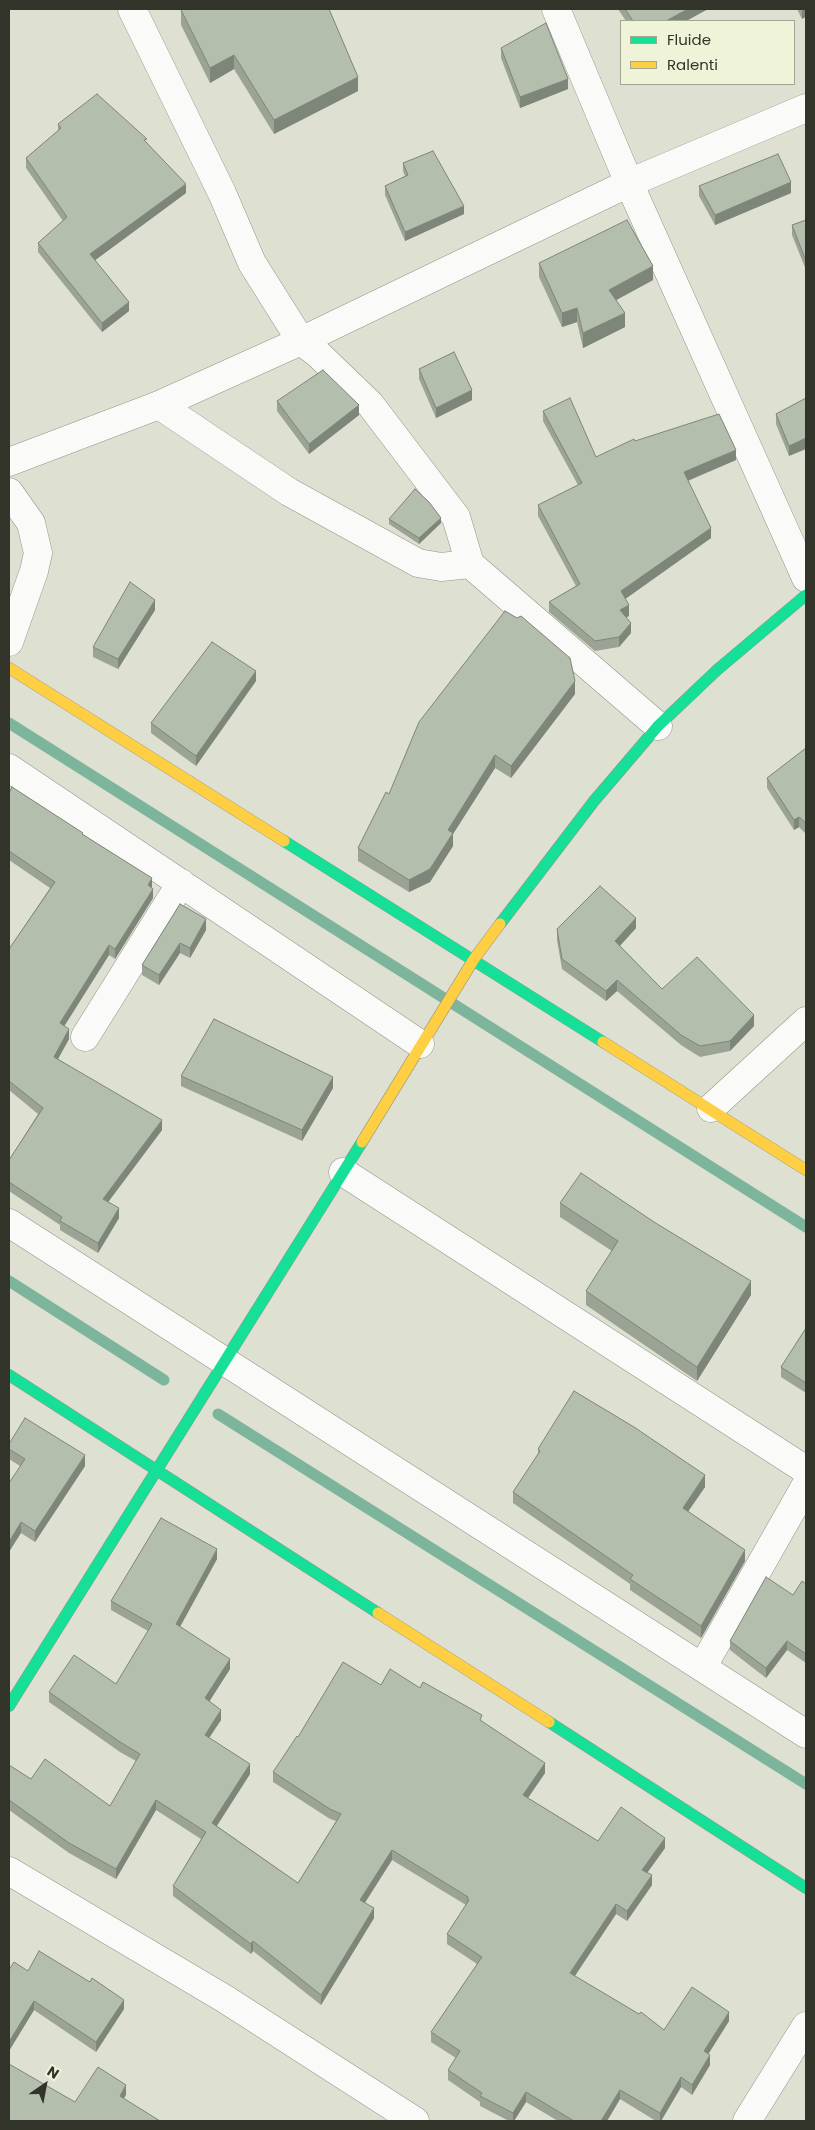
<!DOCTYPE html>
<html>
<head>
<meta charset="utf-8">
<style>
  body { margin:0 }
  #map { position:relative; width:815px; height:2130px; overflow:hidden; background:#dee0d1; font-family:Poppins,sans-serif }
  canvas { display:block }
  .frame { position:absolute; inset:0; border:10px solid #32342a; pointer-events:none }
  .legend { position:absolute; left:620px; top:20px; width:175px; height:65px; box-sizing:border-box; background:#eff3d8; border:1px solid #a3a792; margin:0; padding:6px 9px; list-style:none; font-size:15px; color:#32342a }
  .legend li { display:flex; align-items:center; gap:10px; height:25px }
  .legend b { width:25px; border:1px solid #a3a792 }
  .north { position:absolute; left:20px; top:2060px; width:50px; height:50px; -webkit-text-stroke:4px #eff3d8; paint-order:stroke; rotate:33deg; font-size:14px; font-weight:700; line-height:20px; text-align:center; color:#32342a }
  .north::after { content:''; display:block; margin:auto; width:18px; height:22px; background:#32342a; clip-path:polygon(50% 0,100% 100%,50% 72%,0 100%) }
</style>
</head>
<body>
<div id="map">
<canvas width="815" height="2130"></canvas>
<div class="frame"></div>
<ul class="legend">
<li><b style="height:6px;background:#16e098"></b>Fluide</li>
<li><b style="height:6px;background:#ffcf43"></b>Ralenti</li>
</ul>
<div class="north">N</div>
</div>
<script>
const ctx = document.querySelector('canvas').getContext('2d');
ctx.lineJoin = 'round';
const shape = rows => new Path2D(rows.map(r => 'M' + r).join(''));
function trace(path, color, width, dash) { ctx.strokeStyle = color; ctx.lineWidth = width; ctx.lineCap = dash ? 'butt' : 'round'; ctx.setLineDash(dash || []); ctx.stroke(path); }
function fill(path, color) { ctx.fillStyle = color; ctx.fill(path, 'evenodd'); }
trace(shape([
  [9,723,806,1227],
  [9,1281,164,1380],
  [218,1414,806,1784]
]), '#7cb59c', 11);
const street = shape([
  [132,9,222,193,252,263,301,341,318,354,370,404,456,517,470,564,658,726],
  [556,9,629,183,806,578],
  [159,405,289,492,418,563,441,567,470,564],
  [9,462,159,405,301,341,629,183,806,108],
  [9,492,31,523,38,553,34,571,9,642],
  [9,768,420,1044],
  [85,1037,181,883],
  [711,1108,806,1021],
  [343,1172,806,1470],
  [9,1223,806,1734],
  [703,1666,806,1485],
  [9,1871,225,1999,415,2121],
  [747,2121,806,2026]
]);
const fast = shape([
  [284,841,603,1042],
  [500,924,594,801,658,726,717,670,806,595],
  [9,1375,378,1613],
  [9,1706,362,1142],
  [549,1722,806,1888]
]);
const slow = shape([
  [9,668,284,841],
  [603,1042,806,1170],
  [362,1142,474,959,500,924],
  [378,1613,549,1722]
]);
trace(street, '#94958a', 29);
trace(fast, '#94958a', 12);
trace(slow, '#94958a', 12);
trace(street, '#fafaf8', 28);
trace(fast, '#16e098', 11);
trace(slow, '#ffcf43', 11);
fill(shape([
  [618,9,708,9,686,21,626,21],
  [797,9,806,9,802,19],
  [181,10,358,91,274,134,234,69,210,83,181,25],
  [501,48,568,89,520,108,501,58],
  [58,124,147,143,186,193,95,260,129,311,102,332,38,252,38,243,63,221,26,168,26,158,58,131],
  [403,163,464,214,405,241,385,195,385,186,405,176,403,171],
  [699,186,791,193,715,225,699,196],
  [806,220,806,270,792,235,792,225],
  [539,263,653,280,616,300,625,327,583,348,577,322,562,327,539,277],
  [419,369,472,400,436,418,419,379],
  [806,398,789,456,776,424,776,414],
  [277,401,359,415,309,454,277,411],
  [543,411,596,457,635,441,736,460,688,481,711,538,625,599,629,616,626,617,631,633,619,647,595,651,549,612,549,602,576,586,538,516,538,505,578,485,543,421],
  [389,519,441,523,419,544,389,524],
  [155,610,118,669,93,657,93,647],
  [256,681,196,766,151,733,151,723],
  [575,694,511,778,495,768,453,834,453,846,430,882,409,892,358,861,358,848,389,794],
  [806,748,806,834,799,827,794,830,767,788,767,778],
  [9,793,83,835,152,888,153,898,115,959,109,955,64,1026,69,1039,58,1059,162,1130,108,1202,119,1218,98,1253,60,1230,60,1225,9,1191,9,1160,38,1114,9,1090,9,949,50,888,9,860],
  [180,904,206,930,190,958,180,953,159,985,142,975,142,965],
  [636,928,620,946,662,989,754,1026,730,1051,700,1057,681,1045,617,991,606,1001,562,969,557,940,557,929],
  [181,1076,333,1088,302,1141,181,1086],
  [560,1203,751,1295,697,1381,586,1305,586,1291,612,1251,560,1217],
  [806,1328,806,1393,781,1377,781,1367],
  [9,1444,85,1466,35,1542,21,1533,20,1466,9,1459],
  [538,1449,705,1487,688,1511,745,1561,701,1638,630,1590,630,1584,513,1503,513,1492,538,1455],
  [217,1559,180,1627,230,1669,209,1702,221,1720,209,1738,250,1774,217,1826,298,1883,336,1821,330,1819,273,1782,273,1772,298,1737,381,1685,420,1688,482,1722,545,1773,528,1798,598,1841,665,1848,647,1873,652,1885,627,1921,616,1914,575,1976,664,2030,729,2021,708,2054,710,2065,692,2095,681,2087,661,2121,656,2121,620,2099,607,2121,558,2121,526,2102,514,2121,509,2121,480,2106,480,2102,448,2080,448,2070,456,2058,431,2042,431,2032,477,1964,447,1944,447,1934,466,1905,392,1860,365,1903,374,1918,321,2005,253,1951,251,1954,173,1896,173,1886,201,1839,156,1810,116,1879,69,1853,9,1810,9,1765,31,1779,110,1806,136,1761,120,1752,49,1702,49,1692,116,1684,148,1631,111,1610,111,1601],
  [806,1584,806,1663,787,1650,766,1678,730,1650,730,1641,793,1595],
  [9,1970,28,1971,124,2009,96,2052,34,2010,9,2051]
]), '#9ba395');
fill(shape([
  [688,9,708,9,686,21,666,21],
  [802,9,806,9,806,17,802,19],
  [234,55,234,69,210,83,210,68],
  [358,77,358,91,274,134,274,120],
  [568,79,568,89,520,108,520,97],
  [791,182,791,193,715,225,715,215],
  [186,184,186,193,90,264,90,254],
  [464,206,464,214,405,241,405,232],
  [653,266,653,280,609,304,609,290],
  [129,302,129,311,102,332,102,323],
  [577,308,577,322,562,327,562,313],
  [625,313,625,327,583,348,583,333],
  [472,390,472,400,436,418,436,408],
  [359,405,359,415,309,454,309,444],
  [806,438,806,449,789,456,789,446],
  [736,450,736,460,684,482,684,472],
  [441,518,441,523,419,544,419,538],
  [711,528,711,538,621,602,621,591],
  [155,600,155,610,118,669,118,659],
  [629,605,629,616,620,621,620,610],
  [631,623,631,633,619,647,619,637],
  [256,671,256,681,196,766,196,756],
  [575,681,575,694,511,778,511,766],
  [495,755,495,768,453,834,453,846,430,882,409,892,409,880,448,830],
  [799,817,799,827,794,830,794,820],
  [152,878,152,888,148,885],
  [153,889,153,898,115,959,115,949],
  [636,918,636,928,615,951,615,941],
  [206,919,206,930,190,958,190,948],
  [180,943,180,953,159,985,159,975],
  [109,945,109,955,60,1033,60,1023],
  [617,980,617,991,606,1001,606,991],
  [754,1015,754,1026,730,1051,730,1041],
  [69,1029,69,1039,54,1066,54,1057],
  [333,1077,333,1088,302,1141,302,1130],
  [162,1120,162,1130,103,1209,103,1199],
  [119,1208,119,1218,98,1253,98,1243],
  [751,1281,751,1295,697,1381,697,1367],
  [85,1455,85,1466,35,1542,35,1531],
  [705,1475,705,1487,683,1519,683,1508],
  [21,1522,21,1533,9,1552,9,1542],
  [217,1549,217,1559,176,1634,176,1624],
  [745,1550,745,1561,701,1638,701,1626],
  [787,1641,787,1650,766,1678,766,1668],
  [230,1659,230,1669,205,1708,205,1698],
  [221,1710,221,1720,205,1744,205,1735],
  [545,1763,545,1773,523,1805,523,1795],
  [250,1764,250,1774,212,1833,212,1823],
  [156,1800,156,1810,116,1879,116,1869],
  [665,1838,665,1848,642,1880,642,1870],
  [392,1850,392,1860,360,1910,360,1900],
  [652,1875,652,1885,627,1921,627,1911],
  [616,1904,616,1914,570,1983,570,1973],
  [374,1908,374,1918,321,2005,321,1995],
  [253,1941,253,1951,251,1954,251,1944],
  [124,2000,124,2009,96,2052,96,2042],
  [34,2001,34,2010,9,2051,9,2042],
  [729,2012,729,2021,704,2061,704,2051],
  [710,2055,710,2065,692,2095,692,2085],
  [681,2077,681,2087,661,2121,660,2121,660,2113],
  [126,2085,126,2095,120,2105,120,2096],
  [620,2090,620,2099,607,2121,601,2121],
  [526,2092,526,2102,514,2121,513,2121,513,2113]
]), '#7e8579');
const building = shape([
  [184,9,329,9,358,77,274,120,234,55,210,68,181,10,184,9],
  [625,9,688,9,666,21,633,21,625,9],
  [546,23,568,79,520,97,501,48,546,23],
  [97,94,147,139,144,140,186,184,90,254,129,302,102,323,38,243,67,217,26,158,61,128,58,124,97,94],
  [433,151,464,206,405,232,385,186,408,175,403,163,433,151],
  [778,154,791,182,715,215,699,186,778,154],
  [627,220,653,266,609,290,625,313,583,333,577,308,562,313,539,263,627,220],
  [806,220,806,261,792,225,806,220],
  [454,352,472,390,436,408,419,369,454,352],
  [323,370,359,405,309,444,277,401,323,370],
  [570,398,596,457,634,439,635,441,719,414,736,450,684,472,711,528,621,591,629,605,620,610,631,623,619,637,595,641,549,602,580,584,538,505,582,483,543,411,570,398],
  [806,398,806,438,789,446,776,414,806,398],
  [415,489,429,502,441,518,419,538,389,519,415,489],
  [130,582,155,600,118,659,93,647,130,582],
  [505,611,517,618,521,616,570,658,575,681,511,766,495,755,448,830,453,833,430,869,409,880,358,848,386,792,389,794,419,722,505,611],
  [212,642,256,671,196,756,151,723,212,642],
  [806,748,806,823,799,817,794,820,767,778,806,748],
  [12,787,83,833,82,834,152,878,148,885,153,889,115,949,109,945,60,1023,69,1029,54,1057,162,1120,103,1199,119,1208,98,1243,60,1221,62,1217,9,1182,9,1160,43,1108,9,1081,9,949,55,882,9,851,9,793,12,787],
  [600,886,636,918,615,941,662,989,697,957,754,1015,730,1041,700,1046,681,1035,617,980,606,991,562,959,557,929,600,886],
  [180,904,206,919,190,948,180,943,159,975,142,965,180,904],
  [214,1019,333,1077,302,1130,181,1076,214,1019],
  [581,1173,654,1222,751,1281,697,1367,586,1291,618,1241,560,1203,581,1173],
  [806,1328,806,1383,781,1367,806,1328],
  [574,1391,634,1427,705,1475,683,1508,745,1550,701,1626,630,1579,633,1575,513,1492,540,1451,538,1449,574,1391],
  [25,1418,85,1455,35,1531,21,1522,9,1542,9,1483,25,1459,9,1449,9,1444,25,1418],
  [161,1518,217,1549,176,1624,230,1659,205,1698,221,1710,205,1735,250,1764,212,1823,298,1883,341,1814,330,1809,273,1772,297,1736,298,1737,343,1662,381,1685,390,1669,420,1688,423,1682,482,1715,480,1720,545,1763,523,1795,598,1841,621,1807,665,1838,642,1870,652,1875,627,1911,616,1904,570,1973,639,2014,641,2012,664,2030,692,1987,729,2012,704,2051,710,2055,692,2085,681,2077,660,2113,620,2090,601,2121,574,2121,526,2092,513,2113,480,2096,482,2093,448,2070,460,2051,431,2032,482,1957,447,1934,469,1900,467,1899,468,1897,392,1850,360,1900,374,1908,321,1995,253,1941,251,1944,173,1886,206,1832,156,1800,116,1869,69,1843,9,1800,9,1765,31,1779,45,1759,110,1806,140,1754,120,1742,49,1692,74,1655,116,1684,152,1624,111,1601,161,1518],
  [766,1577,793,1595,802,1581,806,1584,806,1654,787,1641,766,1668,730,1641,766,1577],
  [39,1951,90,1982,92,1978,124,2000,96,2042,34,2001,9,2042,9,1970,14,1962,28,1971,39,1951],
  [9,2064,75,2102,98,2067,126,2085,120,2096,160,2121,9,2121,9,2064]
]);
fill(building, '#b4bead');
trace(building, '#7e8579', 1);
</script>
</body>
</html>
